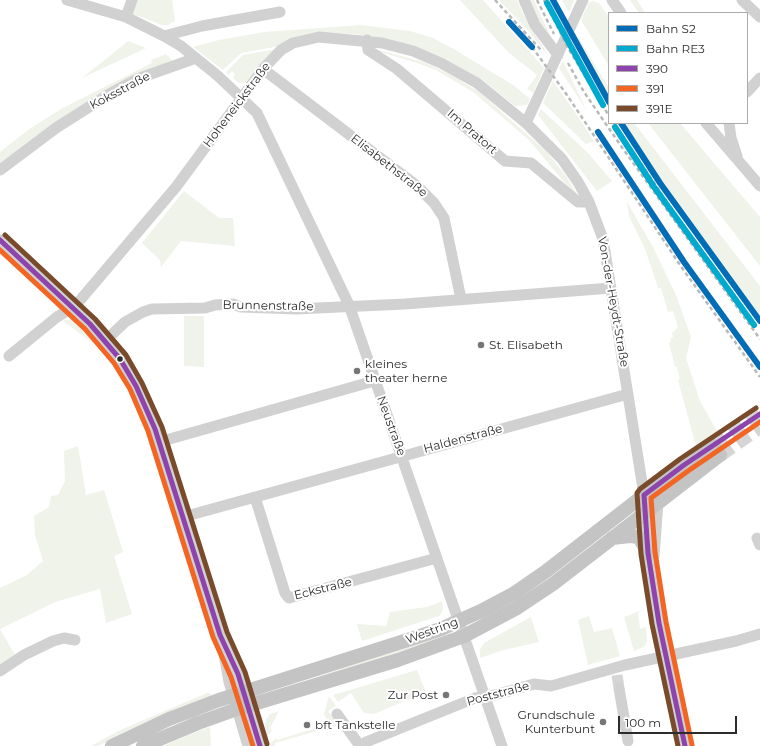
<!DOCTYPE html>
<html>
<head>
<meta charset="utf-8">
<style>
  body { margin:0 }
  #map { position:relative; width:760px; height:746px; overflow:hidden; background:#fff; font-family:Montserrat,sans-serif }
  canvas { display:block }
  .legend { position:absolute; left:608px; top:12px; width:140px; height:112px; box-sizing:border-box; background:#fff; border:1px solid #ababab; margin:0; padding:5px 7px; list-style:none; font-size:12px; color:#2c2c2c }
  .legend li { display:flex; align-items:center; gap:8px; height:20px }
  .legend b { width:20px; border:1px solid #ababab }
  .scale { position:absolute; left:618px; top:716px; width:119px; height:18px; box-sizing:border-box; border:2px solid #2c2c2c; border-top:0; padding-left:5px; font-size:12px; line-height:14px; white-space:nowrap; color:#2c2c2c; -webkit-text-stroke:3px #fff; paint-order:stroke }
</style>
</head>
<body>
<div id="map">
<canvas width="760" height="746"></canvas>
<ul class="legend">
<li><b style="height:5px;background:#006db6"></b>Bahn S2</li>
<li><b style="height:5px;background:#00a9ce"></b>Bahn RE3</li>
<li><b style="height:5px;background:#8e44ad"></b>390</li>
<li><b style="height:5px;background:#f26522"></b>391</li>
<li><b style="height:5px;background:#7a4b2a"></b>391E</li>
</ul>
<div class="scale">100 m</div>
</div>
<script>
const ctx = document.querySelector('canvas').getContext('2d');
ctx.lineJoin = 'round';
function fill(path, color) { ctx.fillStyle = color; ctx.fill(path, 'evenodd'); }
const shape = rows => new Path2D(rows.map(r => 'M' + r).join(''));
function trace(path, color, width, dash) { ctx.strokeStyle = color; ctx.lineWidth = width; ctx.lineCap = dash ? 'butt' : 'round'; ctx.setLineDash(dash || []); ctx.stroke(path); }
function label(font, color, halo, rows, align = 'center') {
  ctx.font = font + ' Montserrat,sans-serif'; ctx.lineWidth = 4; ctx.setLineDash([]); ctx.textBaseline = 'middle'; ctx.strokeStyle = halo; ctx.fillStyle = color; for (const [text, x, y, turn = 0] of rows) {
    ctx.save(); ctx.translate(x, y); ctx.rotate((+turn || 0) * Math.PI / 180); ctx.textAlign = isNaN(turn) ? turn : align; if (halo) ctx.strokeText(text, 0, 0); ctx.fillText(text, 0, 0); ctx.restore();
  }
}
fill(shape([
  [135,0,172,0,175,21,168,25,162,25,133,14],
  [460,0,483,0,544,68,533,93,527,89,537,75,508,52],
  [499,0,517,0,522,12,549,57,527,29],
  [528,0,534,0,552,40,543,29],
  [547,0,550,0,563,25,561,29],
  [562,0,574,0,569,12],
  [630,0,637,0,645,13,639,13],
  [593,1,599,3,609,17,609,66,581,20,589,2],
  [361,25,410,31,433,38,452,48,513,85,530,99,527,105,515,106,483,80,442,57,424,50,376,37,353,34,319,33,280,46,241,53,223,70,193,47,219,40,264,32],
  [575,32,609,88,609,97,574,35],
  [128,41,146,48,82,78,116,51],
  [277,49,246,82,239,83,233,78,235,74,232,71,228,75,226,72,243,55],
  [375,49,424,62,453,76,479,92,547,152,566,176,579,198,572,192,529,140,473,92,436,70,417,63,377,51],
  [166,54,173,61,0,164,0,152,28,130,61,109,152,63,151,60],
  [563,61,587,111,559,68],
  [553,81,577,115,594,141,586,144,543,103],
  [541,109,587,152,612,181,597,191,538,115],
  [624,123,634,123,760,286,760,317,670,193],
  [648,123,680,123,760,217,760,266],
  [184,191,219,218,233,218,235,246,181,241,161,267,160,260,142,243],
  [627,202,653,247,676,295,691,337,686,358,700,401,717,431,696,446,678,380,680,379,677,367,675,367,669,343,671,342,670,338,673,337,672,333,678,327,673,311,668,312,661,288,658,288,646,251,629,216],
  [184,316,204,316,204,367,184,366],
  [66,320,74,320,83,324,111,356,63,321],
  [78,446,86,495,104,490,123,552,114,556,132,614,106,623,100,589,55,602,0,629,15,655,0,666,0,588,27,575,43,561,35,535,34,516,49,507,51,496,58,495,65,481,64,451],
  [442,601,443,610,439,616,362,641,357,624,386,626,390,612,427,607],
  [643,610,638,613,640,629,646,627,647,641,644,647,634,651,624,617],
  [589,616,594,632,612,628,620,656,588,665,578,620],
  [531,617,539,642,504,650,480,658,480,649,484,643],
  [438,634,440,638,306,684,306,681],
  [417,670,426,692,374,714,364,713,351,693,338,702,333,695],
  [207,693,210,693,212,697,180,707,98,746,91,746,118,731],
  [329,696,336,706,328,711,338,725,275,743,275,746,270,746,270,744,276,738,277,740,329,724,324,714],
  [279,711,270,728,272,731,267,736,265,726,266,720,270,714],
  [210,727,211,746,163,746,188,735]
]), '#eff3ea');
trace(shape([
  [617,675,619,688]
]), '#d5d5d5', 11, [11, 5.5]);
trace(shape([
  [714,446,760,414],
  [720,455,760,427]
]), '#d5d5d5', 14, [14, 7]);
trace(shape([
  [67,0,126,17,164,36,181,46,218,76,257,113,349,305,502,746],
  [524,0,535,25,558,55],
  [612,0,621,13],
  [742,0,760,17],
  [126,17,132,0],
  [164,36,202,26,280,12],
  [367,40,368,50,397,69,505,161,531,163,578,202,589,202],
  [263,69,417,186,434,203,444,218,461,299],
  [747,92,760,78],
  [526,123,583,0],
  [706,123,760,186],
  [729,123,731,138,737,156],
  [0,170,56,128,111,93,137,79,196,58],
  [0,240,90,324,120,359,136,386,155,429,220,635,238,674,260,746],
  [105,341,125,322,143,312,152,309,205,308,215,305,233,304,241,307,296,309,405,304,611,288],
  [9,356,57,317,76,305,176,187,263,69,281,50,293,43,319,37,382,43,413,51,441,63,477,83,526,123,562,159,578,182,589,202,603,239,644,495,648,553,659,623,685,746],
  [159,442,374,381],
  [255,497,285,593,289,598,437,558],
  [183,517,628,394],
  [757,538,760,545],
  [654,556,658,502],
  [224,654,229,682,248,746],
  [0,671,24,655,53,641,64,638,75,640],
  [619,688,628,741],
  [337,714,360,746],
  [364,746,366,742,475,698,495,695,534,684,551,686,625,665,736,641,760,634]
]), '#d1d1d1', 11);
trace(shape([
  [612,538,630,536,639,537,648,553],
  [112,746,169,719,219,700,417,637,441,629,481,611,513,594,545,572,666,478,714,446],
  [143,746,198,723,237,709,398,660,464,636,517,608,553,584,720,455]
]), '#c4c4c4', 14);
trace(shape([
  [495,0,541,50],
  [537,0,554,34],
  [544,0,568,48,609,116],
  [532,47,567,95,680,265,760,377],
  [568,63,584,92,621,146,760,339],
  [614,123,667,202]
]), '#b8b8b8', 2.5, [4, 3]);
trace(shape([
  [0,240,90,324,120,359,136,386,155,429,220,635,238,674,260,746],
  [644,495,648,553,659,623,685,746],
  [644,495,684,465,760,414]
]), '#8e44ad', 5);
trace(shape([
  [0,250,85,329,114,363,130,389,148,431,213,637,231,677,253,746],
  [692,745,666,622,655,552,651,498,688,471,760,422]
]), '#f26522', 5);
trace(shape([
  [5,235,95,319,126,355,142,383,162,427,227,632,245,672,267,744],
  [678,746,652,624,641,554,637,493,640,489,680,459,756,408]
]), '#7a4b2a', 5);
trace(shape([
  [553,0,609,102],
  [509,22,532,47],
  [621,123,660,183,760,321],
  [598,132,684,262,760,367]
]), '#006db6', 6);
trace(shape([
  [547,3,603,105],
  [615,127,654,187,754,325]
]), '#00a9ce', 6);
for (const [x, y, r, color] of [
  [481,345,4,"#767676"],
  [120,359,3.5,"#2c2c2c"],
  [357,371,4,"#767676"],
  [446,695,4,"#767676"],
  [603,722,4,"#767676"],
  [307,725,4,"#767676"]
]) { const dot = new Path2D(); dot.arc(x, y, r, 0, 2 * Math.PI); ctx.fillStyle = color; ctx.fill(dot); trace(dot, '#fff', 1.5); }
label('12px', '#2c2c2c', '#fff', [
  ["Koksstraße",120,91,-28],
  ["Hoheneickstraße",237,105,-53],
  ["Im Pratort",472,132,41],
  ["Elisabethstraße",389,166,38],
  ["Von-der-Heydt-Straße",613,302,80],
  ["Brunnenstraße",268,306,1],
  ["Neustraße",391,426,70],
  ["Haldenstraße",463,439,-15],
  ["Eckstraße",323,589,-14],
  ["Westring",432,631,-20],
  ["Poststraße",498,694,-15]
]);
label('12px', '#2c2c2c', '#fff', [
  ["St. Elisabeth",489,345],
  ["kleines",365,364],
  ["theater herne",365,378],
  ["Zur Post",438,695,"right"],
  ["Grundschule",595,715,"right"],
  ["Kunterbunt",595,729,"right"],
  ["bft Tankstelle",315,725]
], 'left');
</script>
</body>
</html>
